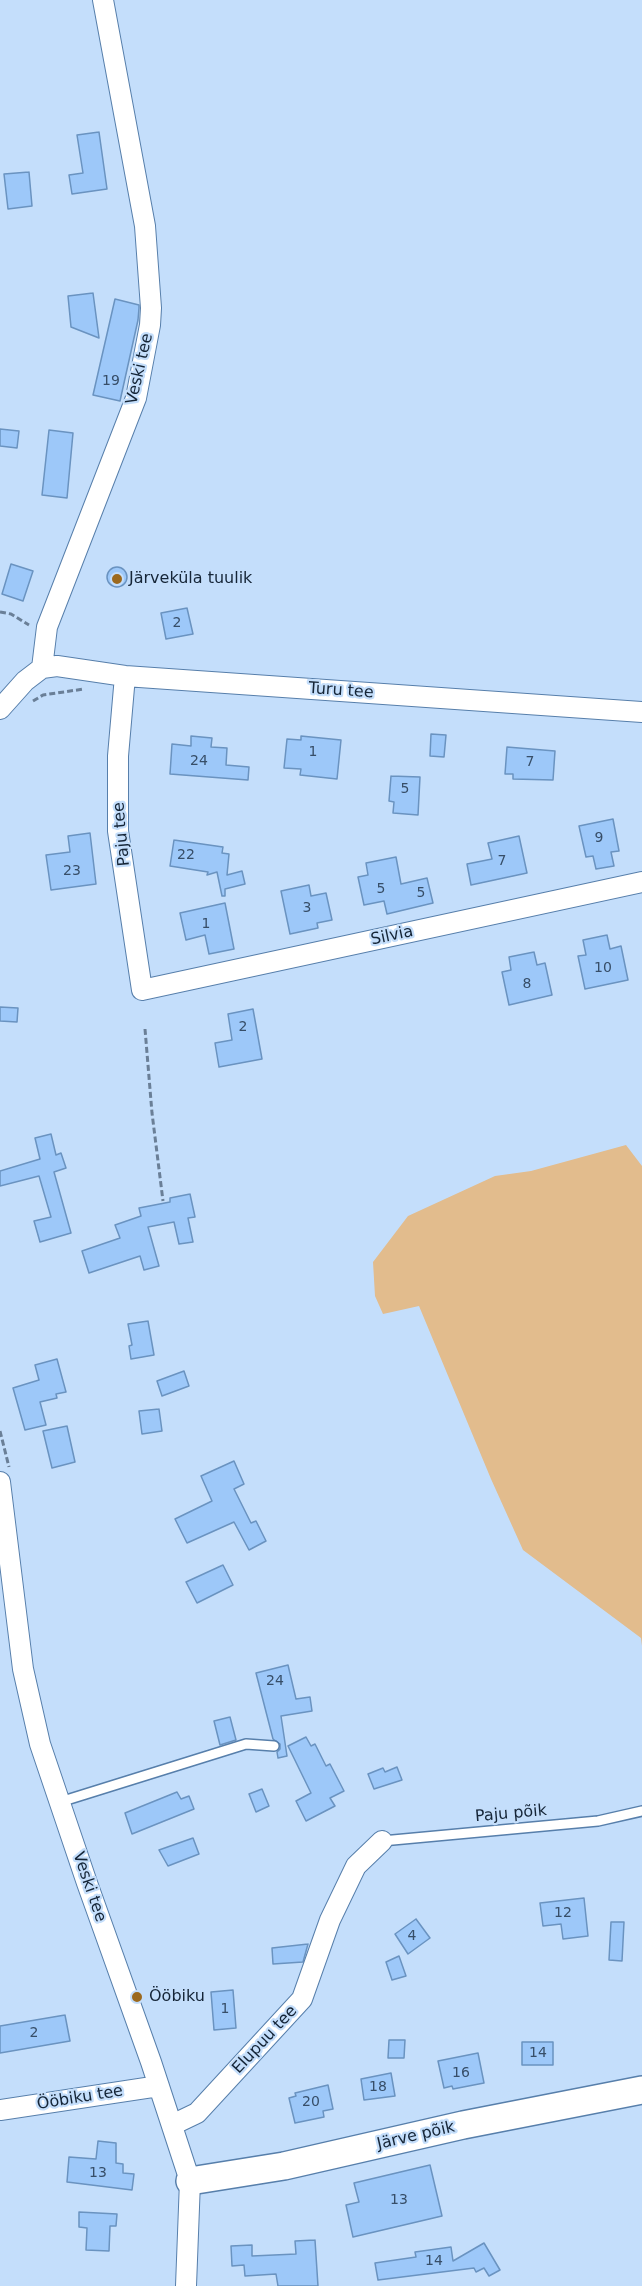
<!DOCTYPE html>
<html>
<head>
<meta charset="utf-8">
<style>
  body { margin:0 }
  canvas { display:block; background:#c4defb }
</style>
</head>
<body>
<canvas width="642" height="2286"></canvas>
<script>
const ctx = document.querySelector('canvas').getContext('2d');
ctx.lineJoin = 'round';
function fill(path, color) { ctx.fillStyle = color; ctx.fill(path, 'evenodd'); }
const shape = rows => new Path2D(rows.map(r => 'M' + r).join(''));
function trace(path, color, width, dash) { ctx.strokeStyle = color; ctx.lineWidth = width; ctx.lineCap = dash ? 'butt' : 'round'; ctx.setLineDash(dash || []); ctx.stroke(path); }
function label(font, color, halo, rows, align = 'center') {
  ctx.font = font + ' "DejaVu Sans",sans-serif'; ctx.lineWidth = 4.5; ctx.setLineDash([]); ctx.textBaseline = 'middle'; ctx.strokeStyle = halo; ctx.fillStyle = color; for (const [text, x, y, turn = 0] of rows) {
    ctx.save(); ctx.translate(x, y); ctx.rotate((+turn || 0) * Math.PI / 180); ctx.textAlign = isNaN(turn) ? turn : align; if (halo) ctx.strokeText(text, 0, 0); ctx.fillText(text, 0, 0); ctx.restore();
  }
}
fill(shape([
  [626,1145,642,1166,642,1646,641,1638,523,1550,491,1479,419,1306,383,1314,375,1296,373,1262,408,1216,495,1176,531,1171]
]), '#e2bc8d');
const building = shape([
  [99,132,107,189,72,194,69,175,83,173,77,135,99,132],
  [29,172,32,206,8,209,4,174,29,172],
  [93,293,99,338,71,327,68,296,93,293],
  [115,299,139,305,139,308,138,320,120,401,93,395,115,299],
  [0,429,19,431,17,448,0,446,0,429],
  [49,430,73,433,67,498,42,495,49,430],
  [11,564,33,571,23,601,2,594,11,564],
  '107 577a10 10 0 1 1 20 0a10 10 0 1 1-20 0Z',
  [187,608,193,634,166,639,161,613,187,608],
  [431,734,446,735,444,757,430,756,431,734],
  [191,736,212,738,211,747,227,748,226,765,249,767,248,780,170,774,172,744,191,746,191,736],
  [301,736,341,740,337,779,300,775,301,769,284,768,287,739,301,740,301,736],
  [507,747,555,751,553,780,513,779,513,774,505,774,507,747],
  [391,776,420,777,418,815,393,813,394,802,389,801,391,776],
  [613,819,619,851,611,852,614,866,596,869,593,856,586,857,579,826,613,819],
  [90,833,96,884,51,890,46,855,70,852,68,836,90,833],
  [519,836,527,873,471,885,467,864,492,859,488,843,519,836],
  [174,840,223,847,222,853,229,854,227,875,242,871,245,884,225,889,225,896,222,896,217,872,207,875,208,872,170,866,174,840],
  [396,857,401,884,427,878,433,903,387,914,384,901,364,905,358,877,368,875,366,863,396,857],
  [309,885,311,896,326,893,332,920,317,923,318,928,290,934,281,891,309,885],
  [225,903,234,949,209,954,205,935,186,940,180,913,225,903],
  [607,935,610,949,621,946,628,980,585,989,578,956,586,955,583,940,607,935],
  [534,952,537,965,545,963,552,995,509,1005,502,972,511,970,509,957,534,952],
  [0,1007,18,1008,17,1022,0,1021,0,1007],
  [253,1009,262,1059,219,1067,215,1043,232,1040,228,1014,253,1009],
  [51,1134,56,1155,61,1153,66,1168,54,1172,71,1233,40,1242,34,1221,51,1217,39,1176,0,1186,0,1171,40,1159,35,1138,51,1134],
  [190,1194,195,1217,188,1218,193,1242,179,1244,174,1222,148,1227,159,1266,144,1270,140,1256,89,1273,82,1251,120,1238,115,1225,141,1216,139,1208,170,1202,170,1198,190,1194],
  [148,1321,154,1355,131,1359,129,1346,132,1345,128,1324,148,1321],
  [57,1359,66,1392,56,1394,57,1398,40,1402,46,1425,25,1430,13,1388,39,1380,35,1365,57,1359],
  [184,1371,189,1386,162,1396,157,1381,184,1371],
  [159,1409,162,1431,142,1434,139,1411,159,1409],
  [67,1426,75,1462,52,1468,43,1431,67,1426],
  [234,1461,244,1484,234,1489,251,1523,256,1521,266,1541,249,1550,234,1522,187,1543,175,1519,212,1501,201,1476,234,1461],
  [223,1565,233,1585,197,1603,186,1582,223,1565],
  [288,1665,296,1699,310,1697,312,1711,281,1716,287,1756,278,1758,277,1752,280,1749,280,1744,273,1739,256,1673,288,1665],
  [230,1717,236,1740,220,1745,214,1721,230,1717],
  [306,1737,311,1746,315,1744,326,1766,330,1764,344,1791,330,1798,335,1806,306,1821,296,1801,311,1793,288,1746,306,1737],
  [397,1767,402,1780,374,1789,368,1774,383,1768,385,1772,397,1767],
  [262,1789,269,1806,256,1812,249,1794,262,1789],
  [177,1792,181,1799,189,1796,194,1809,132,1834,125,1813,177,1792],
  [193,1838,199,1854,168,1866,159,1850,193,1838],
  [584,1898,588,1936,563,1939,561,1924,543,1926,540,1903,584,1898],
  [416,1919,430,1938,408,1954,395,1934,416,1919],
  [611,1922,624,1922,622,1961,609,1960,611,1922],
  [308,1944,303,1962,273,1964,272,1948,308,1944],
  [399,1956,406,1976,392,1980,386,1962,399,1956],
  [233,1990,236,2028,214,2030,211,1992,233,1990],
  [65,2015,70,2041,0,2053,0,2026,65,2015],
  [389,2040,405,2040,404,2058,388,2058,389,2040],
  [522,2042,553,2042,553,2065,522,2065,522,2042],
  [478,2053,484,2083,453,2089,452,2086,444,2088,438,2061,478,2053],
  [391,2073,395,2096,364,2100,361,2079,391,2073],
  [328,2085,333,2109,323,2111,324,2117,295,2123,289,2098,296,2096,295,2093,328,2085],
  [98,2141,116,2143,116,2163,123,2164,123,2173,134,2174,132,2190,67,2182,69,2157,96,2159,98,2141],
  [430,2165,442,2216,353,2237,346,2205,359,2202,354,2183,430,2165],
  [79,2212,117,2214,116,2226,110,2226,109,2251,86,2250,87,2228,79,2227,79,2212],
  [315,2240,318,2286,278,2286,276,2274,245,2276,244,2265,232,2266,231,2246,252,2245,252,2256,296,2254,295,2241,315,2240],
  [484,2243,500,2270,489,2276,484,2268,476,2272,474,2268,378,2280,375,2263,416,2257,415,2252,451,2247,453,2261,484,2243]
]);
fill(building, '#9dc8f9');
trace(building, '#6a93c0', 1.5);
const lane = shape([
  [60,1802,246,1744,274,1746],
  [382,1841,598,1821,642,1811]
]);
const street = shape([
  [42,668,57,666,125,676,642,712],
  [125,676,118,756,118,831,142,990,642,882],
  [0,709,25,681,42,668,47,627,136,398,150,325,151,308,145,226,103,0],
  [0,1482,23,1669,40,1744,87,1883,151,2062,190,2181,186,2286],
  [0,2110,159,2086],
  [172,2125,197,2113,302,1999,330,1920,356,1866,382,1841]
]);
const secondary = shape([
  [190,2181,284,2166,463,2125,642,2090]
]);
trace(lane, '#577fab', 12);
trace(street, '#577fab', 22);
trace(secondary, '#577fab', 30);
trace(shape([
  [0,612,11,614,29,625],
  [33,701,43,695,84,689],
  [145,1029,152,1113,163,1201],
  [0,1431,9,1467]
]), '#6a7f97', 3, [6, 3]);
trace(lane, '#fff', 9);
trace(street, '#fff', 20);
trace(secondary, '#fff', 27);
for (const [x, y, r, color] of [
  [117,579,6,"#9c691e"],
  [137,1997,6,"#9c691e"]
]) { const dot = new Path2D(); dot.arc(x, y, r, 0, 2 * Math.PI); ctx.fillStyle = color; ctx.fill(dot); trace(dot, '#c4defb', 2); }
label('14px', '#374e68', null, [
  ["19",111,381],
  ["2",177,623],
  ["1",313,752],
  ["24",199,761],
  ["7",530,762],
  ["5",405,789],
  ["9",599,838],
  ["22",186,855],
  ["7",502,861],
  ["23",72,871],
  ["5",381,889],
  ["5",421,893],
  ["3",307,908],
  ["1",206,924],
  ["10",603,968],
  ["8",527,984],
  ["2",243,1027],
  ["24",275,1681],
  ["12",563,1913],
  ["4",412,1936],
  ["1",225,2009],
  ["2",34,2033],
  ["14",538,2053],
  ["16",461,2073],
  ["18",378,2087],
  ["20",311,2102],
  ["13",98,2173],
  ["13",399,2200],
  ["14",434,2261]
]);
label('16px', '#152537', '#c4defb', [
  ["Veski tee",140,369,-77],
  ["Turu tee",341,691,4],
  ["Paju tee",122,834,-95],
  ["Silvia",392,936,-12],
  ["Paju põik",511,1814,-5],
  ["Veski tee",89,1887,71],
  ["Elupuu tee",265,2040,-47],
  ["Ööbiku tee",80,2098,-9],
  ["Järve põik",416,2136,-13]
]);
label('16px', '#152537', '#c4defb', [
  ["Järveküla tuulik",129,579],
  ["Ööbiku",149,1997]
], 'left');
</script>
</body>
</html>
